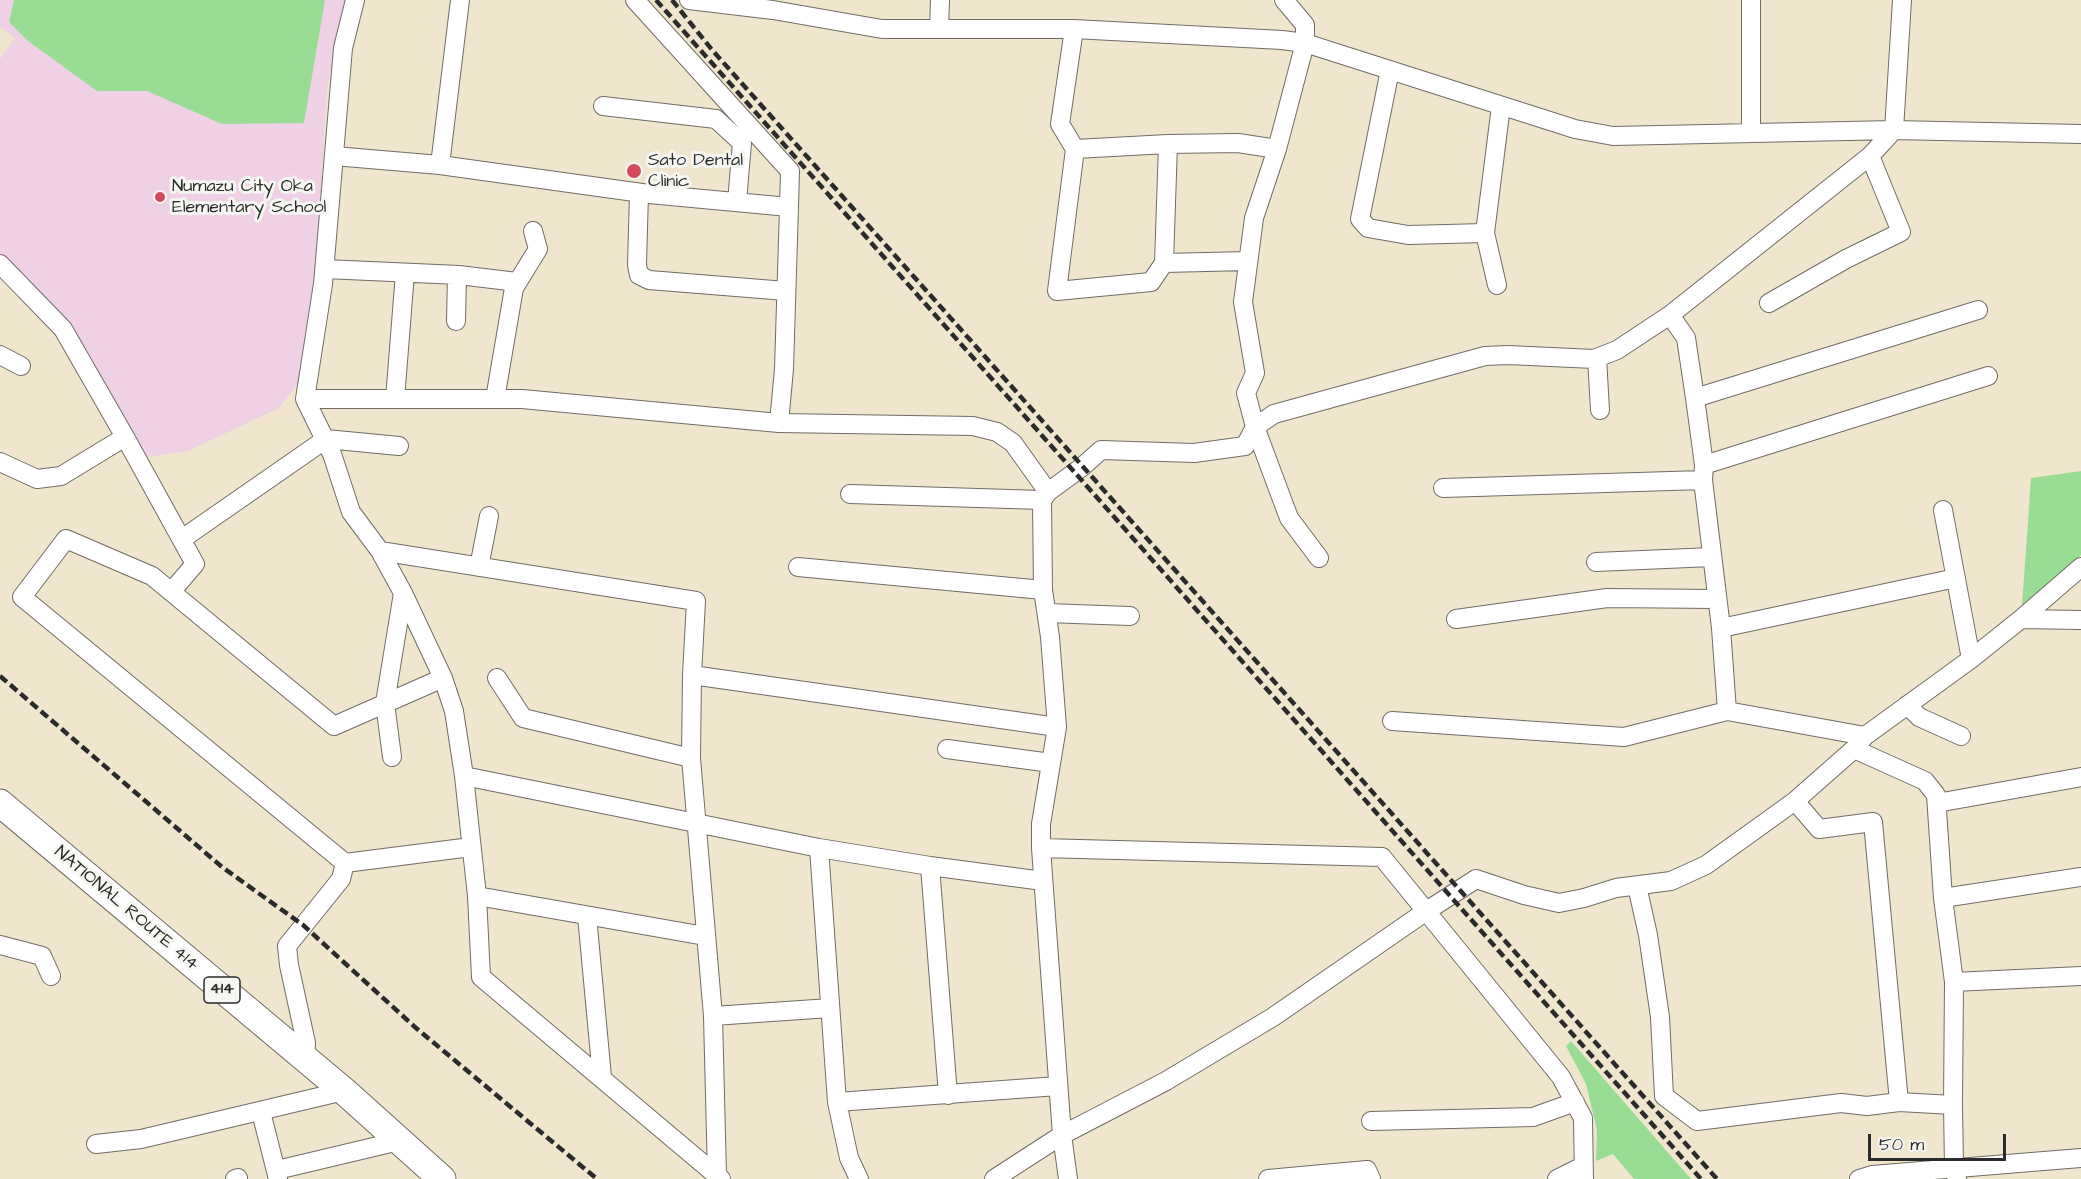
<!DOCTYPE html>
<html>
<head>
<meta charset="utf-8">
<style>
  body { margin:0 }
  #map { position:relative; width:2081px; height:1179px; overflow:hidden; background:#efe6cd; font-family:"Architects Daughter",sans-serif }
  canvas { display:block }
  .scale { position:absolute; left:1868px; top:1134px; width:138px; height:27px; box-sizing:border-box; border:3px solid #2b2b2b; border-top:0; padding-left:8px; font-size:18px; line-height:21px; white-space:nowrap; color:#2b2b2b; -webkit-text-stroke:4px #f6f6f2; paint-order:stroke }
</style>
</head>
<body>
<div id="map">
<canvas width="2081" height="1179"></canvas>
<div class="scale">50 m</div>
</div>
<script>
const ctx = document.querySelector('canvas').getContext('2d');
ctx.lineJoin = 'round';
function fill(path, color) { ctx.fillStyle = color; ctx.fill(path, 'evenodd'); }
const shape = rows => new Path2D(rows.map(r => 'M' + r).join(''));
function trace(path, color, width, dash) { ctx.strokeStyle = color; ctx.lineWidth = width; ctx.lineCap = dash ? 'butt' : 'round'; ctx.setLineDash(dash || []); ctx.stroke(path); }
function label(font, color, halo, rows, align = 'center') {
  ctx.font = font + ' "Architects Daughter",sans-serif'; ctx.lineWidth = 6; ctx.setLineDash([]); ctx.textBaseline = 'middle'; ctx.strokeStyle = halo; ctx.fillStyle = color; for (const [text, x, y, turn = 0] of rows) {
    ctx.save(); ctx.translate(x, y); ctx.rotate((+turn || 0) * Math.PI / 180); ctx.textAlign = isNaN(turn) ? turn : align; if (halo) ctx.strokeText(text, 0, 0); ctx.fillText(text, 0, 0); ctx.restore();
  }
}
fill(shape([
  [0,0,348,0,330,72,326,97,319,241,310,329,302,378,279,408,188,451,139,458,59,323,0,264,0,59,15,38,0,27]
]), '#f0d0e4');
fill(shape([
  [14,0,325,0,304,123,222,124,147,91,97,91,28,41,9,22],
  [2081,471,2081,555,2022,606,2031,478],
  [1571,1041,1691,1179,1634,1179,1613,1154,1596,1161,1597,1130,1586,1084,1566,1046]
]), '#99dd95');
const minor = shape([
  [355,0,343,48,323,284,305,399,332,454,351,512,380,551,403,593,443,678,454,711,464,776,477,896,481,977,721,1179],
  [635,0,790,171,789,207],
  [689,0,773,10,882,29,1074,29,1282,40,1305,43,1575,129,1613,136,1894,130,2081,134],
  [1284,0,1305,25,1305,43,1277,149,1254,218,1243,302,1255,373,1246,393,1255,427,1289,518,1319,558],
  [1751,0,1751,133],
  [939,29,940,0],
  [1074,29,1060,124,1075,149],
  [1390,70,1360,219,1368,228,1408,235,1485,233,1501,106],
  [603,106,716,119,742,143,737,202],
  [334,156,440,165,649,194,789,207,784,369,779,423],
  [440,165,460,0],
  [639,193,637,265,639,275,649,280,786,291],
  [1485,233,1497,285],
  [1248,261,1164,263,1151,282,1057,291,1075,149,1168,144,1238,143,1277,149],
  [1164,263,1168,144],
  [0,264,63,329,125,437,195,564,171,592],
  [325,269,459,275,517,282],
  [1769,303,1846,259,1901,232,1870,156],
  [1670,315,1686,338,1695,398,1704,465,1703,480,1721,628,1727,711,1865,736],
  [456,321,457,275],
  [0,355,21,366],
  [1597,358,1600,410],
  [1695,398,1978,310],
  [305,399,522,399,779,423,973,426,997,432,1013,443,1048,492],
  [395,399,405,273],
  [495,399,514,288,538,249,533,231],
  [0,462,37,479,61,476,125,437],
  [1704,465,1988,376],
  [1443,488,1703,480],
  [850,494,1042,500],
  [1943,510,1971,659],
  [182,539,326,439,399,446],
  [380,551,696,601,692,675,691,758,713,1016,717,1175],
  [1596,562,1712,557],
  [479,567,489,516],
  [798,567,1043,590],
  [1047,613,1130,616],
  [1456,619,1607,598,1716,599],
  [2021,619,2081,620],
  [1721,628,1956,578],
  [692,675,1057,727],
  [443,678,334,726,152,576,66,539,22,597,345,863,471,847],
  [497,678,523,718,691,758],
  [1907,705,1919,717,1961,736],
  [1392,721,1624,737,1727,711],
  [947,749,1051,763],
  [1854,749,1925,781,1936,795,1943,898,1954,982,1953,1105,1954,1168,1957,1179],
  [392,757,385,703,403,593],
  [464,776,819,848,930,866,1043,881],
  [1795,801,1819,829,1873,822,1899,1102],
  [1937,803,2081,777],
  [819,848,837,1102,849,1158,859,1179],
  [1041,848,1382,857,1561,1077,1583,1118,1584,1179],
  [930,866,948,1095],
  [1637,886,1648,935,1660,1017,1664,1096,1697,1121,1841,1103,1867,1106,1899,1102,1953,1105],
  [477,896,705,936],
  [1943,898,2081,877],
  [587,916,602,1077],
  [0,945,42,956,51,976],
  [1954,982,2081,976],
  [713,1016,830,1008],
  [305,1059,306,1043,289,965,287,946,341,879,345,863],
  [837,1102,1058,1086],
  [261,1112,278,1179],
  [1371,1121,1533,1117,1575,1102],
  [96,1144,141,1139,344,1091],
  [277,1170,399,1141],
  [235,1179,238,1178],
  [994,1179,1062,1135,1166,1081,1273,1017,1425,912,1476,879,1524,895,1559,903,1584,898,1616,888,1671,881,1706,865,1795,801,1854,749,1865,736,1971,659,2021,619,2081,567],
  [1068,1179,1062,1135,1041,848,1041,824,1057,727,1050,637,1043,590,1042,500,1048,492,1082,467,1101,450,1194,453,1245,446,1255,427,1274,414,1485,356,1508,355,1594,359,1617,350,1670,315,1870,156,1894,130,1902,0],
  [1268,1179,1367,1170,1371,1179],
  [1557,1179,1583,1166],
  [1859,1179,1872,1175,2081,1158]
]);
const highway = shape([
  [0,803,344,1091,442,1179]
]);
trace(minor, '#706c64', 20);
trace(highway, '#706c64', 29);
trace(minor, '#fff', 18);
trace(highway, '#fff', 27);
trace(shape([
  [656,0,1701,1179],
  [672,0,713,51,1717,1179],
  [0,676,222,867,303,925,416,1028,597,1179]
]), '#2b2b2b', 4.5, [9, 4.5]);
for (const [x, y, r, color] of [
  [634,171,8,"#d1495b"],
  [160,197,6,"#d1495b"]
]) { const dot = new Path2D(); dot.arc(x, y, r, 0, 2 * Math.PI); ctx.fillStyle = color; ctx.fill(dot); trace(dot, '#f6f6f2', 2); }
for (const [x, y, w] of [
  [222,990,36]
]) { const box = new Path2D(); box.roundRect(x - w / 2, y - 13, w, 26, 4.5); ctx.fillStyle = '#f6f6f2'; ctx.fill(box); trace(box, '#2b2b2b', 1.5); }
label('bold 16px', '#2b2b2b', null, [
  ["414",222,990]
]);
label('18px', '#2b2b2b', '#f6f6f2', [
  ["Sato Dental",648,161],
  ["Clinic",648,182],
  ["Numazu City Oka",172,187],
  ["Elementary School",172,208]
], 'left');
label('18px', '#2b2b2b', '#f6f6f2', [
  ["NATIONAL ROUTE 414",126,909,40]
]);
</script>
</body>
</html>
